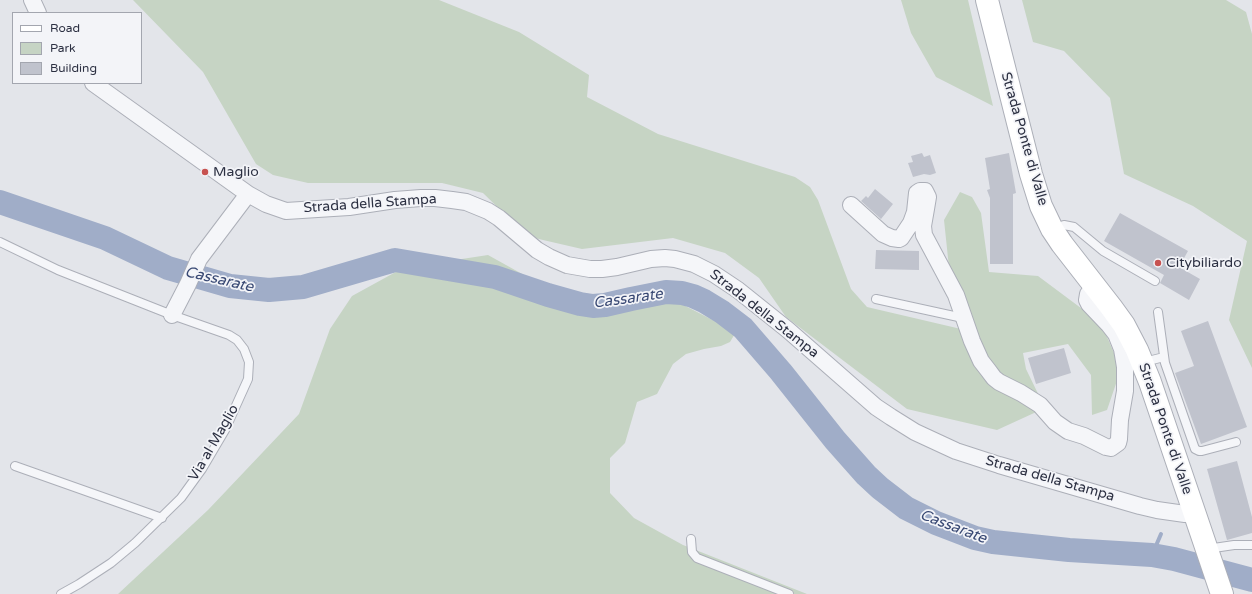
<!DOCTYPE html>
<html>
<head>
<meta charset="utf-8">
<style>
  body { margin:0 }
  #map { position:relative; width:1252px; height:594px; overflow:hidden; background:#e3e5ea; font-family:"Varela Round",sans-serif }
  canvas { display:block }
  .legend { position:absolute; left:12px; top:12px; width:130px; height:72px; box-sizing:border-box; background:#f3f4f8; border:1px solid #a3a6af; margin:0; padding:5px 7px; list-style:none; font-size:12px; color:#2c3042 }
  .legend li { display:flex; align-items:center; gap:8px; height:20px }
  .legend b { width:20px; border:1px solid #a3a6af }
</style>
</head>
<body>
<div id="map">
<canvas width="1252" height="594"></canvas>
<ul class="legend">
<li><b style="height:5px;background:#fff"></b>Road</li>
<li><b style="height:11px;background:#c6d4c4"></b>Park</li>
<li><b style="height:11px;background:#c0c3cd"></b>Building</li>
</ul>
</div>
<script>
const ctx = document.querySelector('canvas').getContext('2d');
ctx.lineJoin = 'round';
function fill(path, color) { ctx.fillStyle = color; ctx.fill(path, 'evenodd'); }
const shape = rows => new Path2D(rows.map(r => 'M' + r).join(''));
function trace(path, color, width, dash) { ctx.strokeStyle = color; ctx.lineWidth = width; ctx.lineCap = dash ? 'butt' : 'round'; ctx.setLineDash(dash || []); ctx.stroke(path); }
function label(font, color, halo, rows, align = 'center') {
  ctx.font = font + ' "Varela Round",sans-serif'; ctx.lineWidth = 3.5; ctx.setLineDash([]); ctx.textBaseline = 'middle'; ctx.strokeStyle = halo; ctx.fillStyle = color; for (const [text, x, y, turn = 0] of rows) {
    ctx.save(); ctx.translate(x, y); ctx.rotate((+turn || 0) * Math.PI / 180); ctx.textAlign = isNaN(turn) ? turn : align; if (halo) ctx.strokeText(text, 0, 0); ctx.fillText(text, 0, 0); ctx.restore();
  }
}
fill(shape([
  [133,0,439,0,519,32,589,75,587,97,658,134,795,177,810,187,818,200,851,289,867,307,961,329,950,277,944,220,960,192,972,197,981,213,989,272,1038,276,1101,323,1121,369,1107,410,1092,415,1091,375,1068,344,1023,353,1026,369,1045,408,997,430,907,409,786,317,759,278,725,253,673,238,582,249,543,240,527,236,483,193,442,183,308,183,273,175,256,164,203,72],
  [901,0,968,0,993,106,936,77,911,33],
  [1022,0,1226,0,1246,12,1252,34,1252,368,1229,320,1247,241,1193,206,1124,174,1110,98,1064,51,1033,42],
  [488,255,533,280,585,301,662,294,736,332,730,342,721,346,704,349,686,354,673,364,657,394,637,402,625,443,610,458,610,493,634,518,683,545,807,594,118,594,208,510,299,414,330,329,352,296,403,268]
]), '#c6d4c4');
trace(shape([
  [1152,555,1161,534]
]), '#a0adc8', 4);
trace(shape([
  [0,202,105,238,168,268,230,286,269,290,303,287,395,260,495,277,548,295,580,304,593,306,605,305,631,299,666,292,682,293,693,296,704,301,722,312,743,328,781,372,835,440,866,475,880,488,906,508,936,523,975,538,993,542,1069,550,1152,555,1174,559,1252,580]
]), '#a0adc8', 24);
fill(shape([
  [922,153,924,157,930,155,936,173,930,175,924,174,913,177,908,163,913,162,911,156],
  [1009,153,1016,193,1013,194,1013,264,990,264,990,198,987,190,990,189,985,158],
  [875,189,893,204,881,219,861,201,866,196,868,198],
  [1120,213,1188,251,1179,267,1200,279,1189,300,1160,283,1164,275,1104,241],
  [876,250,919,251,919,270,875,269],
  [1208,321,1247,427,1201,444,1175,373,1194,366,1181,331],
  [1064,348,1071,373,1036,384,1028,358],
  [1237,461,1252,517,1252,533,1227,540,1207,469]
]), '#c0c3cd');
const lane = shape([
  [1053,229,1064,225,1074,227,1103,251,1155,281],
  [0,242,58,270,172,315,229,335,237,340,244,349,249,362,248,379,225,430,202,469,181,498,135,543,111,563,79,584,61,594],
  [876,299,963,318],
  [1158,312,1165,363,1195,449,1199,451,1202,451,1236,442],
  [1144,362,1164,357],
  [15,466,162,518],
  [691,539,692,552,697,558,789,594],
  [1207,549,1234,545,1252,545]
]);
const street = shape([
  [32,0,38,13],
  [93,83,248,194,266,204,286,211,349,207,395,200,421,198,435,198,452,200,466,202,488,211,499,218,537,250,549,257,567,265,590,269,602,269,617,267,651,259,665,258,675,259,694,264,714,274,738,290,788,330,876,407,891,417,915,432,956,451,999,465,1140,506,1157,510,1185,514,1194,512],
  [851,205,883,234,892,238,899,239,901,238,911,223,915,212,917,193,920,191,925,191,928,197,926,209,923,226,924,235,956,295,972,341,981,361,988,370,994,378,999,382,1021,393,1040,405,1055,422,1068,431,1084,436,1106,447,1111,448,1118,443,1119,439,1120,420,1125,391,1125,367,1122,349,1116,334,1109,325,1089,304,1087,300,1088,294,1095,287],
  [172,315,188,284,199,259,248,194]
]);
const secondary = shape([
  [987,0,1031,174,1041,206,1052,229,1062,244,1111,307,1124,325,1137,350,1150,382,1222,594]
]);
trace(lane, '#acafb8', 10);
trace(street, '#acafb8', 18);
trace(secondary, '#acafb8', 24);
trace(lane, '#f5f6f9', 8);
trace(street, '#f5f6f9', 16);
trace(secondary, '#fff', 22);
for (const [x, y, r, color] of [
  [205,172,4,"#c75250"],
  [1158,263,4,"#c75250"]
]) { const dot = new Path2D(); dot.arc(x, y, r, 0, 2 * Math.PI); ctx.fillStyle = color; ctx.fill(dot); trace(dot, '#f3f4f8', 1.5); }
label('14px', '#2c3042', '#f3f4f8', [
  ["Strada Ponte di Valle",1024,139,74],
  ["Strada della Stampa",370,204,-4],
  ["Strada della Stampa",764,314,38],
  ["Strada Ponte di Valle",1165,429,71],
  ["Via al Maglio",214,443,-60],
  ["Strada della Stampa",1050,479,16]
]);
label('14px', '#2c3042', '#f3f4f8', [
  ["Maglio",213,172],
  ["Citybiliardo",1166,263]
], 'left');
label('italic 15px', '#384873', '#f3f4f8', [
  ["Cassarate",219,280,13],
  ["Cassarate",628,299,-8],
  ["Cassarate",953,527,21]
]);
</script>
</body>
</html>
